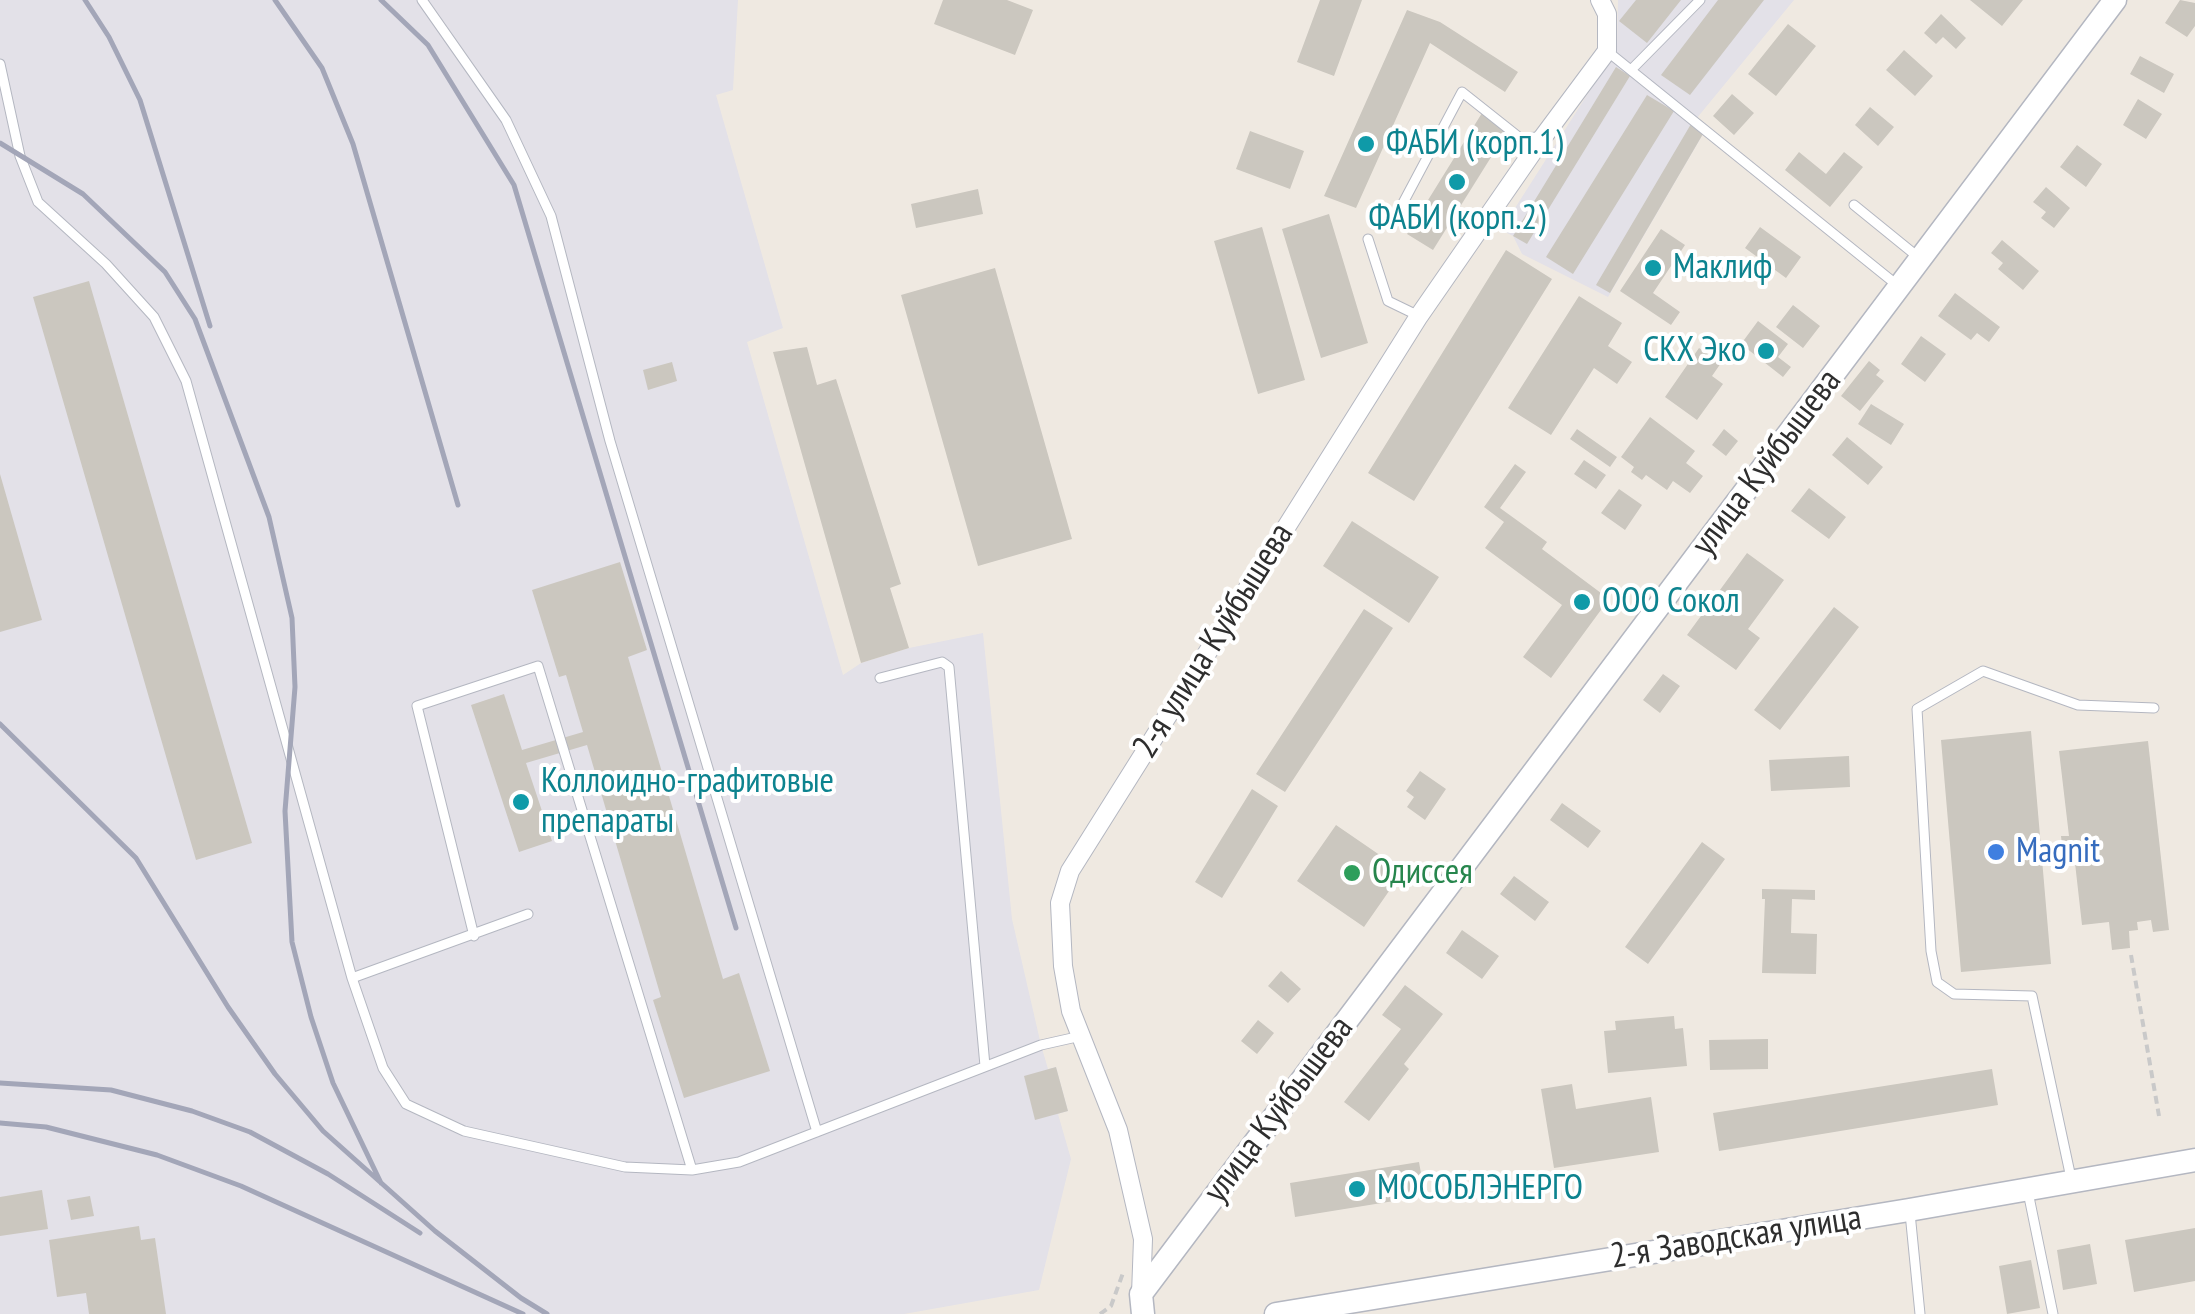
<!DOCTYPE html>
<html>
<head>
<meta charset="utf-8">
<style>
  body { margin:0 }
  canvas { display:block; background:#efe9e1 }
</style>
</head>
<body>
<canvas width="2195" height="1314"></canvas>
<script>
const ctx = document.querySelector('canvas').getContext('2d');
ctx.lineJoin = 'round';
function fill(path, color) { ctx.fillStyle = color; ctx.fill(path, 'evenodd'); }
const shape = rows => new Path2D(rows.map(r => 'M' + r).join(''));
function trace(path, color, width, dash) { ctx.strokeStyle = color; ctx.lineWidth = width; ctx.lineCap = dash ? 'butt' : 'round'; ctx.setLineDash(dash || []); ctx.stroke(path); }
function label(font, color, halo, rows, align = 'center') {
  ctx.font = font + ' "PT Sans Narrow",sans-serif'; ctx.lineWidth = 8; ctx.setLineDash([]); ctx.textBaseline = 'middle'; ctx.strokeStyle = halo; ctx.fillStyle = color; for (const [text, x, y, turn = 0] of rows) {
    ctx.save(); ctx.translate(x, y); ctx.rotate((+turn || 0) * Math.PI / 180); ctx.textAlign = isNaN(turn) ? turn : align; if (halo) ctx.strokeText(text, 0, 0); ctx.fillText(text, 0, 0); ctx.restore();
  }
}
fill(shape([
  [0,0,738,0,733,90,716,95,783,328,747,342,843,675,861,663,909,648,983,633,1012,919,1041,1045,1048,1069,1056,1067,1068,1111,1058,1114,1071,1159,1039,1290,904,1314,0,1314],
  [1618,0,1794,0,1692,124,1703,134,1608,297,1522,254,1513,236,1501,230,1617,48]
]), '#e3e1e8');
fill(shape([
  [943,0,1007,0,1033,10,1015,55,934,24],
  [1320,0,1362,0,1334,76,1297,62],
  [1636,0,1681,0,1647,43,1619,21],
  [1718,0,1764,0,1690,95,1661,75],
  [1970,0,2023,0,2002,26],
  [2180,0,2195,3,2195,26,2187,37,2165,23],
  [1407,10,1440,22,1518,72,1505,92,1430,43,1356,208,1324,196],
  [1941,14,1966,38,1956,49,1943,37,1936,44,1924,33],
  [1788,24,1816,46,1776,96,1748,74],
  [1904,50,1933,76,1915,96,1886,70],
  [2140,56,2174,74,2164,93,2130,74],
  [1616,67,1630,76,1527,244,1513,236],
  [1732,94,1754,113,1734,135,1713,116],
  [1647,95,1674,111,1573,274,1546,257],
  [2138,99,2162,114,2146,139,2123,125],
  [1870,107,1894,127,1878,146,1855,125],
  [1482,113,1508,130,1433,250,1407,234],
  [1691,124,1703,134,1610,293,1596,285],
  [1250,131,1304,151,1290,189,1236,169],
  [2077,145,2102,164,2086,187,2060,167],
  [1799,152,1826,174,1844,152,1863,167,1830,207,1785,170],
  [2046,187,2070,208,2054,228,2041,218,2046,212,2033,202],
  [978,189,983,214,916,228,911,204],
  [1329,214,1368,343,1321,358,1282,229],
  [1262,227,1305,380,1258,394,1214,241],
  [1760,227,1801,257,1786,278,1745,248],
  [1661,229,1685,245,1653,293,1680,312,1671,325,1620,291],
  [2002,240,2039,271,2023,290,1998,269,2003,263,1991,253],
  [1506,250,1552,279,1414,501,1368,473],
  [995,268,1072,539,978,566,901,295],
  [89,281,252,843,196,860,33,297],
  [1955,293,2000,327,1989,342,1977,333,1971,340,1938,316],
  [1579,296,1622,323,1608,346,1632,362,1617,384,1594,368,1551,435,1508,408],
  [1793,305,1820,326,1803,348,1776,327],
  [1758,321,1788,344,1778,357,1791,367,1783,377,1741,344],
  [1921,336,1946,354,1925,382,1901,364],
  [807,347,817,385,836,379,901,584,890,588,909,648,861,663,773,352],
  [1699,348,1721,363,1712,376,1723,384,1697,420,1665,397],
  [1869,361,1880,370,1876,375,1884,381,1860,411,1841,396],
  [672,362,677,381,648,390,643,370],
  [1871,404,1904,424,1891,445,1858,424],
  [1650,417,1695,451,1686,463,1703,476,1690,493,1673,481,1667,490,1646,475,1642,480,1631,472,1634,467,1621,457],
  [1577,429,1617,457,1610,467,1570,439],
  [1724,429,1738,441,1726,456,1712,445],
  [1847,437,1883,467,1868,485,1832,455],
  [1584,460,1606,475,1596,489,1574,474],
  [1515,464,1526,472,1500,508,1547,542,1542,549,1609,599,1551,678,1523,657,1562,605,1485,548,1504,522,1484,507],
  [0,474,42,620,0,632],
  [1809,488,1846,517,1829,539,1791,511],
  [1619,489,1642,505,1625,530,1601,513],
  [1352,521,1439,577,1409,623,1323,566],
  [1747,553,1784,580,1748,629,1760,638,1736,670,1687,635],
  [620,562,647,650,628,657,723,979,739,973,770,1071,684,1098,653,1000,661,997,587,745,526,763,552,841,519,852,471,705,504,694,522,750,583,732,566,675,559,677,532,590],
  [1834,607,1859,627,1780,730,1754,710],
  [1364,609,1393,628,1285,792,1256,774],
  [1663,674,1680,686,1660,713,1643,700],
  [2031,731,2051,964,1961,972,1941,740],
  [2148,741,2169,930,2153,932,2151,920,2137,922,2138,930,2129,931,2130,948,2112,950,2109,922,2082,925,2075,863,2064,864,2061,836,2069,836,2059,751],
  [1849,756,1850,787,1771,791,1769,760],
  [1420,771,1446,789,1425,820,1407,807,1414,797,1406,791],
  [1252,789,1278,806,1222,898,1195,882],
  [1562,803,1601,831,1588,848,1550,820],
  [1336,825,1403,871,1364,927,1297,881],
  [1702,842,1725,859,1648,964,1625,947],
  [1514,876,1549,902,1535,921,1500,894],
  [1762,889,1815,890,1815,900,1792,899,1791,933,1817,934,1816,974,1762,973,1765,899,1762,899],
  [1462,930,1499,956,1482,979,1446,953],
  [1281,971,1301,989,1288,1003,1268,986],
  [1405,985,1443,1014,1404,1064,1409,1069,1369,1121,1344,1102,1401,1029,1382,1015],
  [1674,1016,1675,1029,1683,1028,1687,1066,1608,1073,1604,1031,1616,1030,1615,1021],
  [1258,1020,1274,1033,1257,1054,1241,1041],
  [1768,1039,1768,1069,1710,1070,1709,1040],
  [1056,1067,1068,1111,1035,1120,1024,1076],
  [1992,1069,1998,1105,1719,1151,1713,1113],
  [1572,1084,1576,1109,1651,1097,1659,1152,1554,1168,1541,1089],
  [1419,1162,1425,1196,1295,1217,1290,1183],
  [42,1190,48,1229,0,1236,0,1197],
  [90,1196,94,1216,71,1220,67,1200],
  [139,1226,141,1240,155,1238,166,1314,89,1314,86,1293,57,1297,49,1240],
  [2195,1228,2195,1281,2134,1292,2125,1240],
  [2090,1244,2097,1284,2063,1290,2057,1250],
  [2031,1260,2040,1308,2007,1314,1999,1266]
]), '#cbc7bf');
const service = shape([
  [422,0,506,120,551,216,610,441,817,1132],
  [1607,51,1897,285],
  [0,64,20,156,38,202,106,264,154,317,186,381,352,978,383,1068,406,1104,464,1131,625,1167,692,1170,739,1162,1041,1045,1081,1036],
  [1631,70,1700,0],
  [1854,205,1918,257],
  [1395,218,1462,92,1520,138,1540,137],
  [1368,239,1388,301,1419,316],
  [880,678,942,662,949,667,985,1066],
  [474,936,417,706,538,666,692,1170],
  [352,978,528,914],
  [2071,1178,2032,996,1954,994,1937,982,1931,951,1917,709,1983,671,2078,705,2154,708],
  [2028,1192,2053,1314],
  [1910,1213,1920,1314]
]);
const minor = shape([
  [1141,1294,1143,1239,1118,1130,1071,1011,1063,966,1060,903,1070,871,1419,316,1543,137,1607,51,1607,14,1600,0]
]);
const tertiary = shape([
  [1143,1314,1141,1294,2115,0],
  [1276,1314,1909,1210,2195,1160]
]);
trace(service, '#b4b7c1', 11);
trace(minor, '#b4b7c1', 20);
trace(tertiary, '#b4b7c1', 25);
trace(shape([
  [2131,955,2159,1116],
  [1100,1314,1111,1306,1123,1273]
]), '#c9c9c9', 4, [8, 5]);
trace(service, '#fff', 9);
trace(minor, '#fff', 18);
trace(tertiary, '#fff', 22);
trace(shape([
  [85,0,109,37,140,100,210,326],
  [275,0,322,68,353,144,458,505],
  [381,0,428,45,514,185,736,928],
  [0,143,83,194,165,272,195,319,269,517,292,618,295,687,285,811,292,942,311,1017,333,1083,381,1183],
  [0,724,136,858,228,1007,275,1074,323,1131,435,1231,521,1298,547,1314],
  [0,1083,111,1090,192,1111,250,1132,328,1174,420,1233],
  [0,1123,46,1127,157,1155,241,1186,523,1314]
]), '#a3a6b8', 5);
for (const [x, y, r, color] of [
  [1366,144,10,"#0f9aa8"],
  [1457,182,10,"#0f9aa8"],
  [1653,268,10,"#0f9aa8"],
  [1766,351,10,"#0f9aa8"],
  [1582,602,10,"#0f9aa8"],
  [521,802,10,"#0f9aa8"],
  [1996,852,10,"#3f7fe0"],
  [1352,873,10,"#2e9e5b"],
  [1357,1189,10,"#0f9aa8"]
]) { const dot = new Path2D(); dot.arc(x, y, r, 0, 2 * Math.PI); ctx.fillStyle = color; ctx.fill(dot); trace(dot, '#fff', 4); }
label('35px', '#0d838f', '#fff', [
  ["ФАБИ (корп.1)",1386,144],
  ["ФАБИ (корп.2)",1457,219,"center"],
  ["Маклиф",1673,268],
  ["СКХ Эко",1746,351,"right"],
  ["ООО Сокол",1602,602],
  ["Коллоидно-графитовые",541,782],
  ["препараты",541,822],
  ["МОСОБЛЭНЕРГО",1377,1189]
], 'left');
label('35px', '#2e2e2e', '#fff', [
  ["улица Куйбышева",1767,463,-53],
  ["2-я улица Куйбышева",1214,641,-58],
  ["улица Куйбышева",1279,1110,-53],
  ["2-я Заводская улица",1736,1238,-9]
]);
label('35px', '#366cbe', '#fff', [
  ["Magnit",2016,852]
], 'left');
label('35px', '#27864d', '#fff', [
  ["Одиссея",1372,873]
], 'left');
</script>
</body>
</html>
